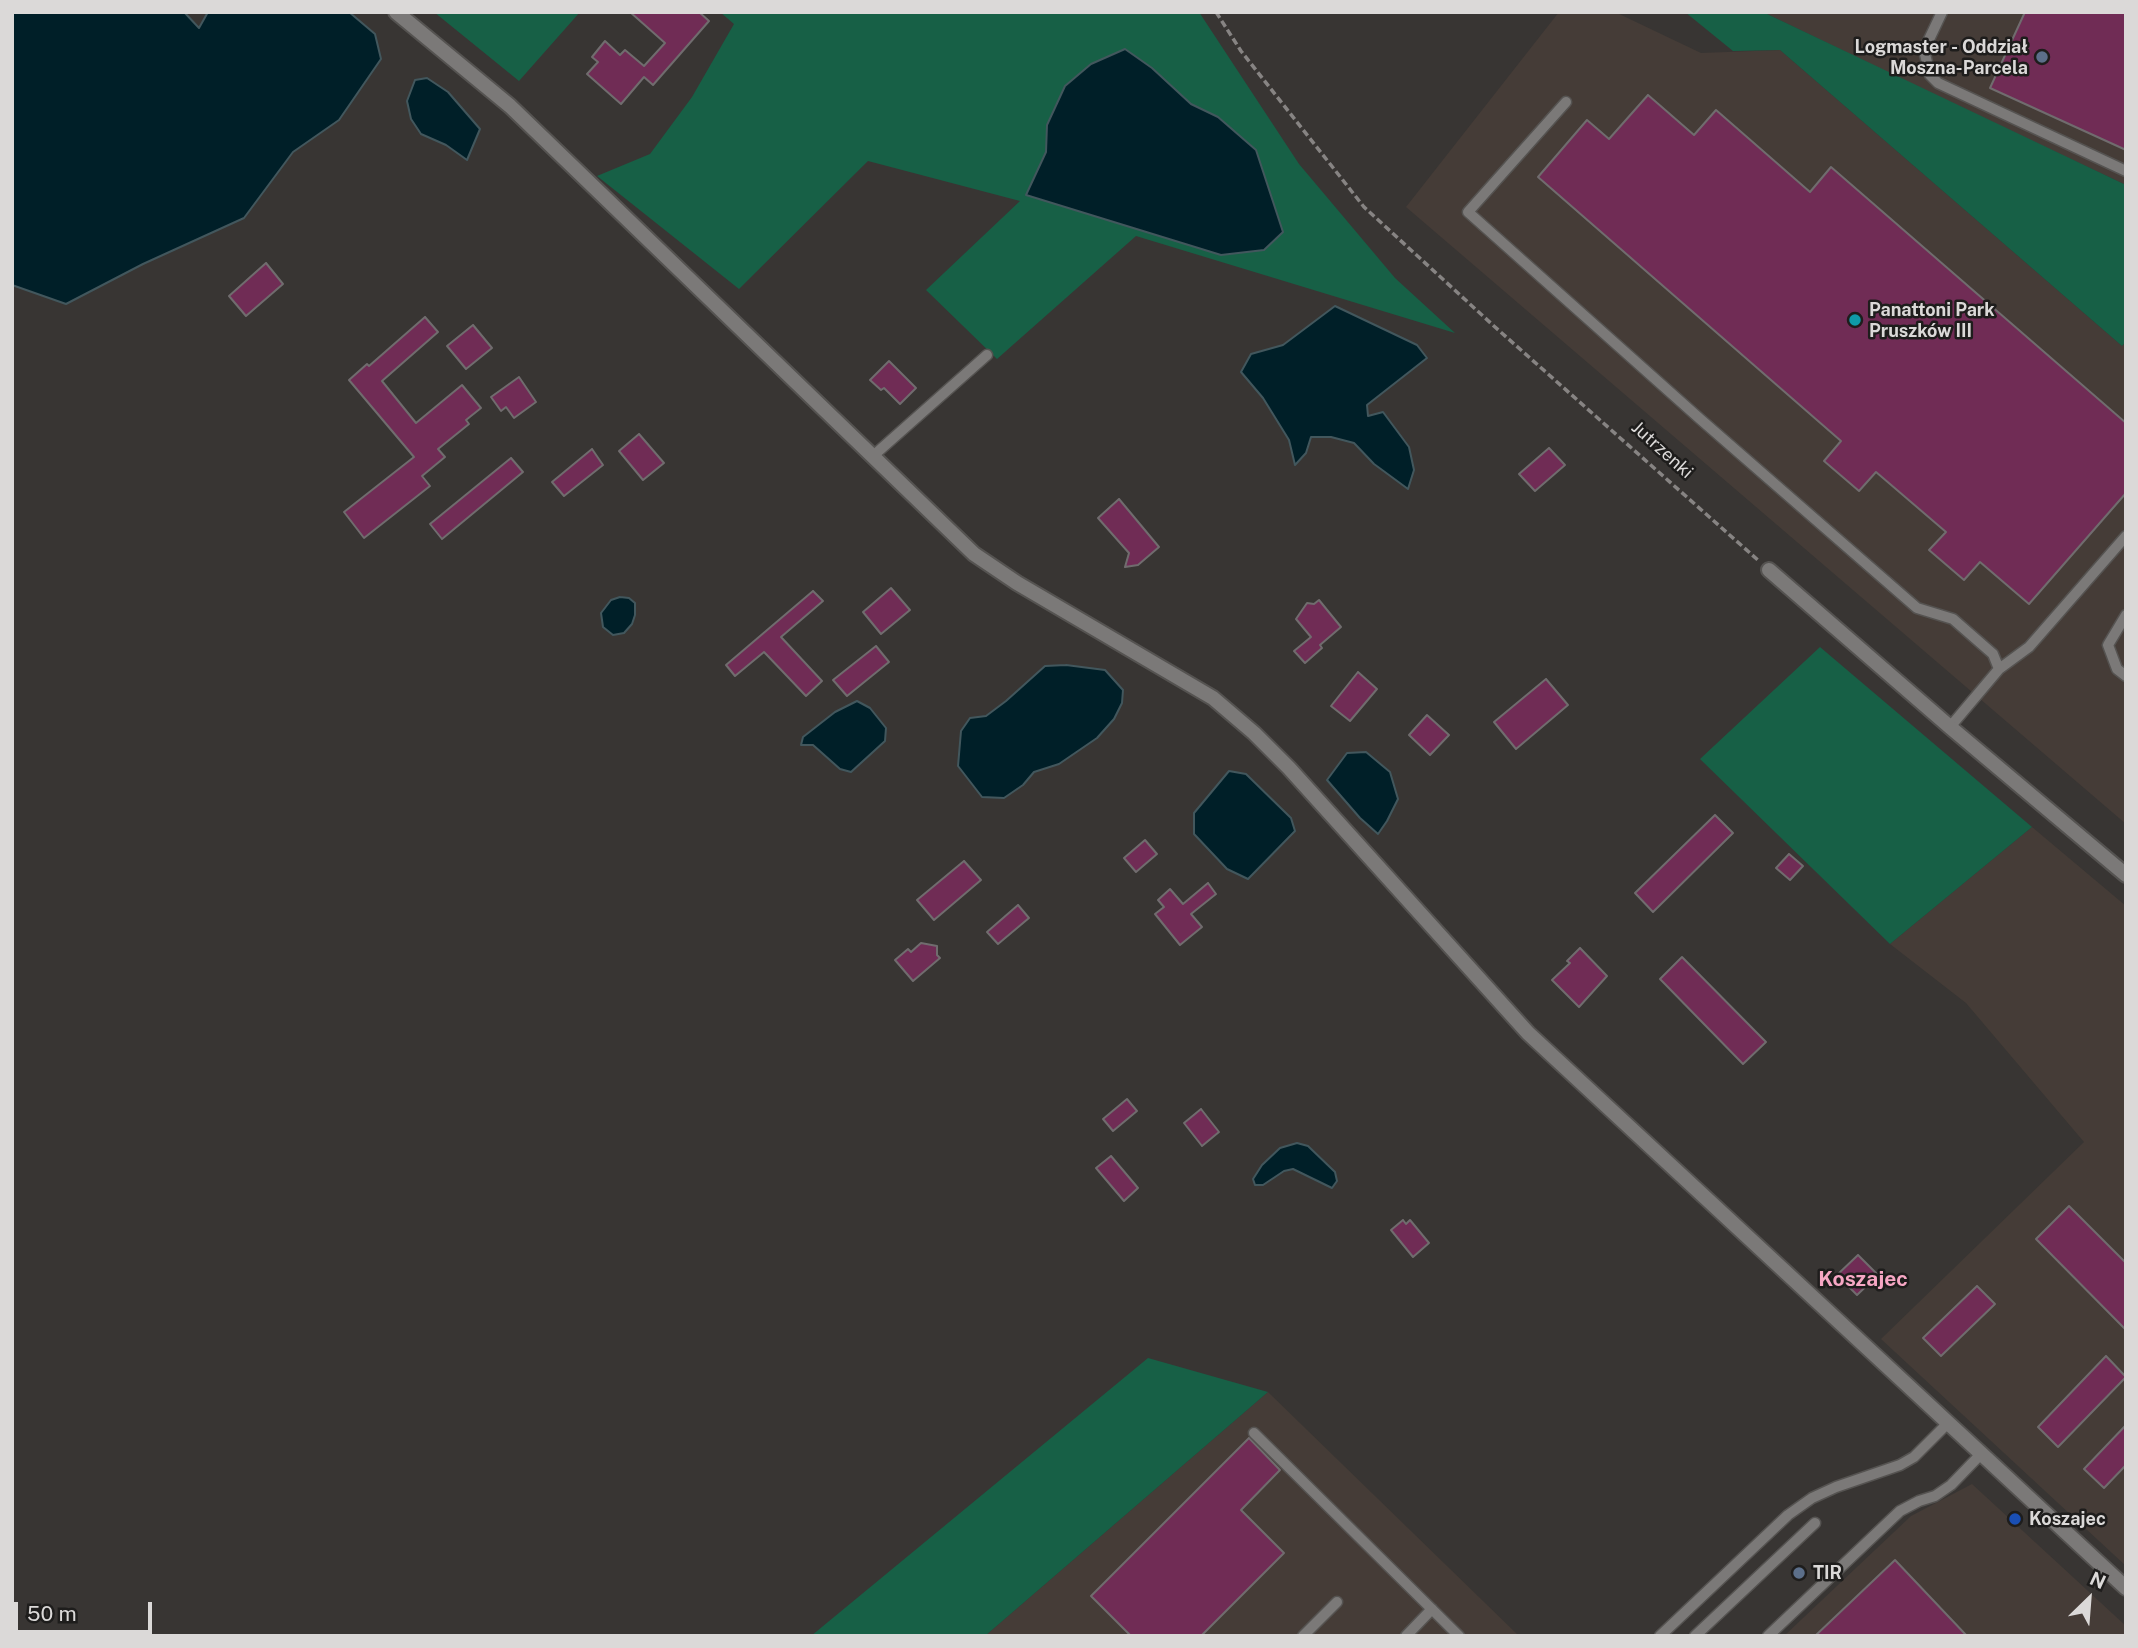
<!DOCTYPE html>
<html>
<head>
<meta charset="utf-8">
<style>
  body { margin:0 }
  #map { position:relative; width:2138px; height:1648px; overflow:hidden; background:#383533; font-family:"Public Sans",sans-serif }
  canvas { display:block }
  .frame { position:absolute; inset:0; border:14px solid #dbd9d8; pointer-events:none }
  .north { position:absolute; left:2054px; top:1564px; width:70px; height:70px; -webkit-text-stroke:5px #1e1d1c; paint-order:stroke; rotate:25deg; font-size:19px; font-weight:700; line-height:28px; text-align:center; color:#dbd9d8 }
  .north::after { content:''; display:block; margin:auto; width:24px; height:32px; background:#dbd9d8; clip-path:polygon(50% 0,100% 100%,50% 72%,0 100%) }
  .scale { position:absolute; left:14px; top:1602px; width:138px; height:32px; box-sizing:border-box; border:4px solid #dbd9d8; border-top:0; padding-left:9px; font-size:21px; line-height:24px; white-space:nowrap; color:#dbd9d8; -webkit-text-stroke:5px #1e1d1c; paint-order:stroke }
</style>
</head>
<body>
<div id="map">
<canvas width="2138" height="1648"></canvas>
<div class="frame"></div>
<div class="north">N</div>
<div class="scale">50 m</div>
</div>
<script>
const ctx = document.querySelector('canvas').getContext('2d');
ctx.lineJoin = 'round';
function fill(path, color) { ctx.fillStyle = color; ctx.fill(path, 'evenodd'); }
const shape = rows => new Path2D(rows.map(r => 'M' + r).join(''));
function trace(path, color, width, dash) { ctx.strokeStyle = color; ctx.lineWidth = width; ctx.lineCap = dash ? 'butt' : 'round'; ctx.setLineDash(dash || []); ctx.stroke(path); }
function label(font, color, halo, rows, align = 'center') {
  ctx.font = font + ' "Public Sans",sans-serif'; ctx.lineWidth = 5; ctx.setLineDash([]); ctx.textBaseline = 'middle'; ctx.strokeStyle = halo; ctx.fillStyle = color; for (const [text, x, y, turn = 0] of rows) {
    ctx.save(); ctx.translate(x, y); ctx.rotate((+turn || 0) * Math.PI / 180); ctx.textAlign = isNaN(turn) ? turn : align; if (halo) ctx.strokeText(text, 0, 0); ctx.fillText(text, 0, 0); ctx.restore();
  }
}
fill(shape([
  [1559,12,1615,12,1701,53,1780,50,2122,346,2126,342,2126,824,1406,207],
  [1763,12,2126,12,2126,185,1976,115],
  [2032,827,2126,906,2126,1566,1881,1339,2084,1142,1966,1003,1890,944],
  [1268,1392,1519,1636,985,1636],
  [1972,1484,2126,1626,2126,1636,1784,1636,1911,1516]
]), '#453c37');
fill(shape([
  [434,12,580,12,519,81],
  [720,12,1199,12,1299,164,1395,278,1455,333,1136,236,997,359,926,290,1020,201,868,161,739,289,597,176,650,154,692,97,734,24],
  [1125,49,1152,68,1191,104,1218,117,1256,150,1221,255,1027,195,1046,152],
  [1685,12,1763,12,2126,185,2126,342,2122,346,1780,50,1733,51],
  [1820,647,2032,827,1890,944,1700,759],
  [1148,1358,1268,1392,985,1636,811,1636]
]), '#176046');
const water = shape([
  [12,12,184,12,199,28,208,12,349,12,375,34,381,59,339,120,293,152,244,218,143,264,66,304,12,285,12,12],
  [1125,49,1152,68,1191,104,1218,117,1256,150,1283,232,1264,250,1221,255,1026,195,1046,152,1047,125,1065,86,1091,64,1125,49],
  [427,78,448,92,480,129,467,160,446,145,421,134,411,119,407,101,415,80,427,78],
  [1335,306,1417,345,1427,358,1367,405,1368,416,1383,412,1409,447,1414,470,1408,489,1374,464,1354,443,1331,437,1311,437,1306,453,1295,465,1289,440,1263,398,1241,372,1251,354,1283,345,1335,306],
  [620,597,629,598,635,603,635,615,632,624,624,633,613,635,603,627,601,613,611,600,620,597],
  [1066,665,1105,670,1123,690,1122,703,1114,719,1097,738,1059,764,1034,772,1023,785,1004,798,982,797,958,766,961,731,970,718,986,716,1006,701,1045,666,1066,665],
  [857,701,870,708,886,728,885,741,851,772,840,769,813,745,801,745,803,737,835,712,857,701],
  [1366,752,1390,772,1398,799,1387,821,1378,834,1360,818,1327,780,1347,753,1366,752],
  [1229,771,1246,774,1291,818,1295,831,1248,879,1227,869,1194,834,1194,813,1229,771],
  [1297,1143,1308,1146,1335,1172,1337,1181,1332,1188,1293,1169,1284,1171,1263,1185,1255,1185,1253,1179,1262,1165,1280,1148,1297,1143]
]);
fill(water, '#001f28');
trace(water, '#42575d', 2);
const building = shape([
  [630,12,699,12,709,21,653,85,644,77,621,104,587,74,598,62,592,57,605,41,620,55,625,50,644,66,665,43,630,12],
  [2025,12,2126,12,2126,150,1990,88,2025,12],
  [1648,95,1694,135,1716,110,1810,192,1831,167,2126,423,2126,493,2029,604,1980,562,1964,580,1929,550,1946,532,1876,472,1859,491,1824,461,1841,441,1538,177,1587,120,1609,139,1648,95],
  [266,263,283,284,246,316,229,296,266,263],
  [425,317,438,332,382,381,416,423,462,385,481,408,466,420,469,424,438,449,445,457,422,476,430,486,364,538,344,512,414,457,349,380,367,364,369,366,425,317],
  [473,325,492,348,466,369,447,346,473,325],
  [889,361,916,388,900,404,884,388,881,390,870,380,889,361],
  [519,377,536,402,514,418,506,407,501,411,491,397,519,377],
  [639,434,664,463,643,480,619,451,639,434],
  [1549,448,1565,465,1535,491,1519,474,1549,448],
  [592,449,603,465,564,496,552,482,592,449],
  [511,458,523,472,442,539,430,524,511,458],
  [1119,499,1159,547,1138,565,1125,567,1129,553,1098,518,1119,499],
  [891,588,910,610,881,634,863,612,891,588],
  [813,591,823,601,781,637,822,681,806,696,764,652,735,676,726,665,813,591],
  [1319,600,1341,627,1320,645,1322,648,1305,663,1294,651,1311,637,1296,619,1307,603,1314,604,1319,600],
  [876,646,889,662,847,696,833,680,876,646],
  [1358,672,1377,689,1350,721,1331,706,1358,672],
  [1546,679,1568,705,1516,749,1494,722,1546,679],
  [1427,715,1449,735,1430,755,1409,735,1427,715],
  [1715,815,1733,833,1653,912,1635,893,1715,815],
  [1145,840,1157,854,1136,872,1124,858,1145,840],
  [1789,854,1803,866,1790,880,1776,868,1789,854],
  [964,861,981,880,934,920,917,900,964,861],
  [1208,883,1216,894,1191,914,1202,927,1180,945,1155,914,1164,907,1158,900,1170,889,1183,904,1208,883],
  [1018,905,1029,918,998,944,987,932,1018,905],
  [921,943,937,946,937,955,940,958,913,981,895,960,908,949,911,952,921,943],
  [1580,948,1607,976,1579,1007,1552,980,1570,963,1567,961,1580,948],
  [1682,957,1766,1042,1743,1064,1660,979,1682,957],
  [1127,1099,1137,1111,1113,1131,1103,1119,1127,1099],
  [1201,1109,1219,1132,1202,1146,1184,1123,1201,1109],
  [1111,1156,1138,1188,1124,1201,1096,1168,1111,1156],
  [2069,1206,2126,1263,2126,1330,2036,1239,2069,1206],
  [1403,1220,1406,1224,1410,1220,1429,1243,1413,1257,1391,1230,1403,1220],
  [1858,1255,1878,1275,1857,1295,1837,1275,1858,1255],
  [1977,1286,1995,1304,1941,1356,1923,1338,1977,1286],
  [2106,1356,2126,1377,2058,1447,2038,1427,2106,1356],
  [2126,1425,2126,1465,2104,1488,2084,1469,2126,1425],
  [1249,1438,1280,1470,1241,1510,1284,1553,1201,1636,1131,1636,1091,1596,1249,1438],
  [1895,1560,1967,1636,1815,1636,1895,1560]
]);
fill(building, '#702c55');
trace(building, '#706c6e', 2);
const service = shape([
  [1942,12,1924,50,1930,75,1938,83,2126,171],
  [1566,102,1468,212,1699,418,1917,608,1953,619,1993,654,1999,669,1950,727],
  [873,456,987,355],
  [2126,615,2108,645,2117,669,2126,676],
  [1999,669,2029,647,2126,536],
  [1254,1433,1459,1636],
  [1303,1636,1337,1602],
  [1406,1636,1432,1609],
  [1660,1636,1788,1515,1812,1498,1836,1487,1900,1465,1914,1457,1948,1423],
  [1695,1636,1815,1523],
  [1768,1636,1900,1511,1919,1501,1935,1496,1951,1485,1981,1454]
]);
const minor = shape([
  [1769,570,1950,727,2126,875]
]);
const tertiary = shape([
  [396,12,510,106,974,554,1017,583,1213,698,1254,733,1289,768,1528,1033,2126,1588]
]);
trace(service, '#555351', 13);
trace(minor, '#555351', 18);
trace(tertiary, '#555351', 18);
trace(shape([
  [1216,12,1241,51,1364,207,1495,327,1759,561]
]), '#878483', 3.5, [7, 3.5]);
trace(service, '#7b7978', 10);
trace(minor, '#7b7978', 14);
trace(tertiary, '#7b7978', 14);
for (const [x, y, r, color] of [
  [2042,57,7,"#5c6f8a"],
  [1855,320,7,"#0f9aa8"],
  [2015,1519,7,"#1a4fb4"],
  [1799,1573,7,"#5c6f8a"]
]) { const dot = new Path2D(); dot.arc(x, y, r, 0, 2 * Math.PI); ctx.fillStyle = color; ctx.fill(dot); trace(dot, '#1e1d1c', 2.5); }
label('bold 18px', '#dbd9d8', '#1e1d1c', [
  ["Logmaster - Oddział",2028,47,"right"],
  ["Moszna-Parcela",2028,68,"right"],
  ["Panattoni Park",1869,310],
  ["Pruszków III",1869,331],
  ["Koszajec",2029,1519],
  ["TIR",1813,1573]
], 'left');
label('18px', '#dbd9d8', '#1e1d1c', [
  ["Jutrzenki",1662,450,42]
]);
label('bold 21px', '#f7a7c4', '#1e1d1c', [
  ["Koszajec",1863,1280]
]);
</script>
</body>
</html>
